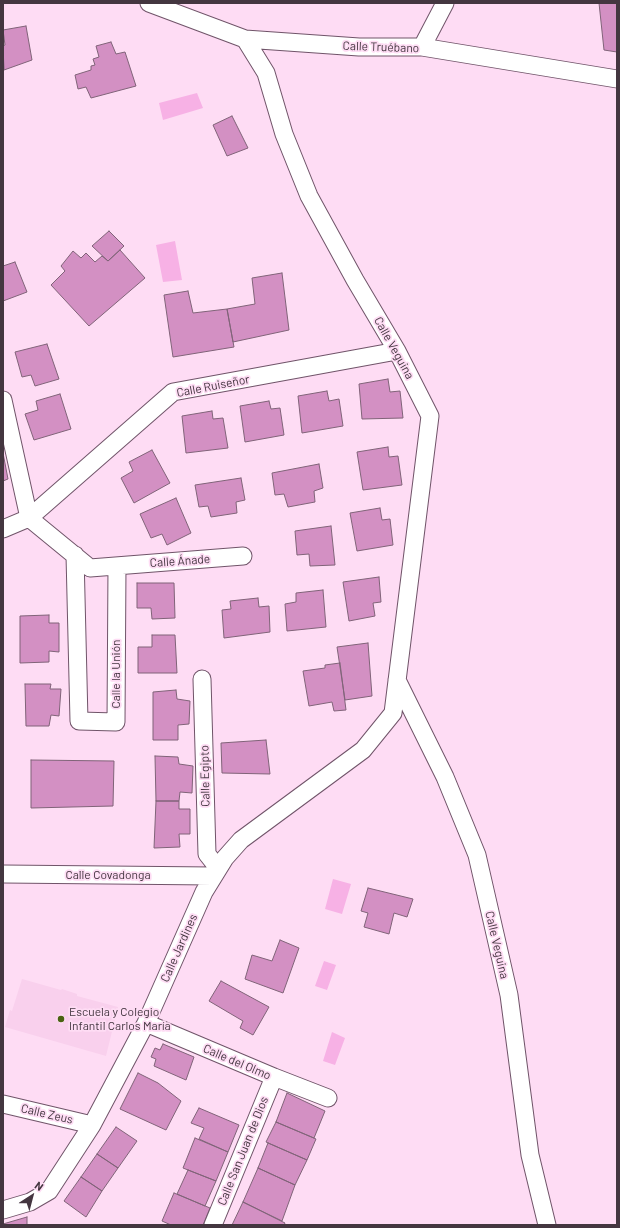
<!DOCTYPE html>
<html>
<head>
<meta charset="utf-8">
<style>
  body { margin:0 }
  #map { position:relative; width:620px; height:1228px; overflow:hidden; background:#fedcf4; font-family:Barlow,sans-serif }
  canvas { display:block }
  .frame { position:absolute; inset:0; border:4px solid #443640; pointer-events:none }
  .north { position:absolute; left:12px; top:1176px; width:40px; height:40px; -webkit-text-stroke:3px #fedcf4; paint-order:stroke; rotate:36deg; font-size:11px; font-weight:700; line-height:16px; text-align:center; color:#443640 }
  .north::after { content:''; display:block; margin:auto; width:14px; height:18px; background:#443640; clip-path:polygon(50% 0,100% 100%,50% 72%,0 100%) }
</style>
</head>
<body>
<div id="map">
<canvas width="620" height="1228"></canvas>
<div class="frame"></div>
<div class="north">N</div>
</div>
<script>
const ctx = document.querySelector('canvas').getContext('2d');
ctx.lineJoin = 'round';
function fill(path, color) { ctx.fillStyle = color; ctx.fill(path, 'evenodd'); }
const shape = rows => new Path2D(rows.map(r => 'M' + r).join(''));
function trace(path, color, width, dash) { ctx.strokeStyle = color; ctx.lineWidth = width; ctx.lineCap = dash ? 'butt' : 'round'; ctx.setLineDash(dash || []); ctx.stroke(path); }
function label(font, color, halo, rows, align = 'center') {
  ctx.font = font + ' Barlow,sans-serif'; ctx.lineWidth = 3.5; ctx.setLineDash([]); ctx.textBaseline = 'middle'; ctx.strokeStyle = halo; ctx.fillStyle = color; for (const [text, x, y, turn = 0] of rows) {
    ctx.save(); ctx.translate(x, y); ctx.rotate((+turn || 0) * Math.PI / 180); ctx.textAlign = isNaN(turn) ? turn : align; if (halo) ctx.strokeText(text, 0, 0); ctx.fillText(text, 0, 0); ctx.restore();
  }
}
fill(shape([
  [22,979,61,990,62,989,77,994,77,996,118,1007,106,1056,5,1027,10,1010,12,1011]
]), '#f9d0ed');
fill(shape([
  [197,93,203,108,163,120,159,103],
  [175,241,182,280,163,282,156,245],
  [333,879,351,884,342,914,325,909],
  [324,961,336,965,327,990,315,986],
  [332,1032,345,1038,335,1065,323,1061]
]), '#f7b1e5');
const building = shape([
  [599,3,617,3,617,52,604,50,599,3],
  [26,26,32,60,4,70,3,46,5,45,3,30,26,26],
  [111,42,116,54,125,52,136,86,91,98,86,87,78,89,75,75,91,70,91,66,95,65,93,59,99,57,96,46,111,42],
  [232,116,248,148,227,156,213,125,232,116],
  [109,231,124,246,108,261,92,246,109,231],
  [120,250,145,278,89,326,51,285,65,271,61,266,73,251,81,258,86,253,95,262,102,256,108,261,120,250],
  [15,262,27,292,3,301,3,266,15,262],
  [282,273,289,330,233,342,227,309,255,304,252,278,282,273],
  [188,291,193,313,227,309,234,347,173,357,164,295,188,291],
  [47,344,59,379,35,386,31,375,22,377,15,352,47,344],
  [388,379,390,392,400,391,403,418,362,419,359,384,388,379],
  [327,391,329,401,339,399,343,426,302,433,298,396,327,391],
  [60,394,71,429,34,440,25,414,38,410,36,401,60,394],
  [269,401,271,409,280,408,284,435,245,442,240,406,269,401],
  [212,411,213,419,223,418,228,448,186,453,182,416,212,411],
  [388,447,389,457,398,456,402,485,363,490,357,452,388,447],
  [152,450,170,483,134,503,121,478,133,471,129,462,152,450],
  [3,453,8,479,3,481,3,453],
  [319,464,323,488,314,491,315,502,288,507,284,494,275,495,272,473,319,464],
  [241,478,245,500,236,502,237,513,211,517,208,506,199,507,195,485,241,478],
  [176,498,191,533,167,545,162,534,151,538,140,514,176,498],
  [380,508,382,520,390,519,393,545,357,551,350,513,380,508],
  [331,526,335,565,310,566,309,554,297,555,295,531,331,526],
  [379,577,381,602,373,603,375,616,349,621,343,582,379,577],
  [137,583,174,583,175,618,152,619,151,608,137,608,137,583],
  [323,590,326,627,287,631,285,604,296,602,296,593,323,590],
  [258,598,259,607,269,606,270,632,224,638,222,610,231,609,230,601,258,598],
  [49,615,49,623,59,623,59,652,49,651,49,662,20,663,20,616,49,615],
  [152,635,175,635,177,673,138,673,138,647,152,647,152,635],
  [368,643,372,696,345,700,337,647,368,643],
  [340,663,346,710,334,711,332,702,309,706,303,671,325,668,325,665,340,663],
  [25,684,51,684,50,689,61,689,59,716,51,715,49,726,26,726,25,684],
  [176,690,177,699,190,701,189,724,178,725,178,740,153,740,153,692,176,690],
  [266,740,270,774,222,773,221,743,266,740],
  [155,756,178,757,179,764,193,766,192,793,180,792,179,801,156,801,155,756],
  [31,760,114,761,113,806,31,808,31,760],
  [156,801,179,801,179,809,190,809,190,834,179,834,180,847,154,848,156,801],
  [368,888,413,899,407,917,394,913,389,934,364,927,368,913,361,911,368,888],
  [280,940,299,948,283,993,245,979,252,955,272,961,280,940],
  [221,981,269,1007,253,1035,240,1028,243,1021,209,1001,221,981],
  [163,1044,194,1057,186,1080,154,1066,156,1059,151,1057,155,1048,160,1050,163,1044],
  [138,1073,158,1083,181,1101,166,1130,120,1109,138,1073],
  [287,1093,325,1111,314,1138,276,1122,287,1093],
  [199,1108,239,1125,228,1152,199,1139,204,1128,191,1123,199,1108],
  [276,1122,316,1139,307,1160,266,1142,276,1122],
  [116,1127,137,1141,118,1168,97,1154,116,1127],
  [195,1138,228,1152,216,1181,183,1168,195,1138],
  [268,1143,307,1160,295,1185,258,1168,268,1143],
  [97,1154,118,1168,102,1191,81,1177,97,1154],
  [258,1168,295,1185,282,1221,243,1202,258,1168],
  [188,1170,216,1181,205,1206,177,1194,188,1170],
  [81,1177,102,1191,86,1217,64,1201,81,1177],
  [174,1193,210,1208,203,1225,171,1225,162,1221,174,1193],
  [243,1202,285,1223,284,1225,232,1225,243,1202],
  [27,1217,27,1225,3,1225,3,1224,27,1217]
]);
fill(building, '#d390c3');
trace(building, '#806378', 1);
const street = shape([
  [149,3,245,39,359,47,422,47,617,79],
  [422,47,445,3],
  [3,400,29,518,90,568,243,556],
  [3,529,29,518,173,392,397,351],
  [75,555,79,721,116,722,117,566],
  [202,679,207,854,218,868],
  [397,680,445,777,477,855,509,995,530,1155,547,1225],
  [3,874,213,876],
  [146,1023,274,1077,328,1098],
  [3,1104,92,1125],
  [3,1210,30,1202,49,1191,92,1125,146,1023,204,892,225,858,241,840,363,750,393,713,430,416,397,351,355,280,309,196,284,134,266,73,245,39],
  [213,1225,274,1077]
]);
trace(street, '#705469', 19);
trace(street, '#fff', 17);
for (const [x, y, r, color] of [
  [61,1019,4,"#496211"]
]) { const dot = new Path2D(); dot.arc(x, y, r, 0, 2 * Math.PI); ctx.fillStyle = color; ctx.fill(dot); trace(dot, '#fedcf4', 1.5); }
label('12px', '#443640', '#fedcf4', [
  ["Calle Truébano",381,47,2],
  ["Calle Veguina",394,348,61],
  ["Calle Ruiseñor",213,386,-11],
  ["Calle Ánade",180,561,-4],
  ["Calle la Unión",116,674,-90],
  ["Calle Egipto",205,776,-91],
  ["Calle Covadonga",108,875],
  ["Calle Veguina",497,945,77],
  ["Calle Jardines",179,948,-66],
  ["Calle del Olmo",237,1062,23],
  ["Calle Zeus",47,1114,13],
  ["Calle San Juan de Dios",243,1151,-68]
]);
label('12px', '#443640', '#fedcf4', [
  ["Escuela y Colegio",69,1012],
  ["Infantil Carlos María",69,1026]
], 'left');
</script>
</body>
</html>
